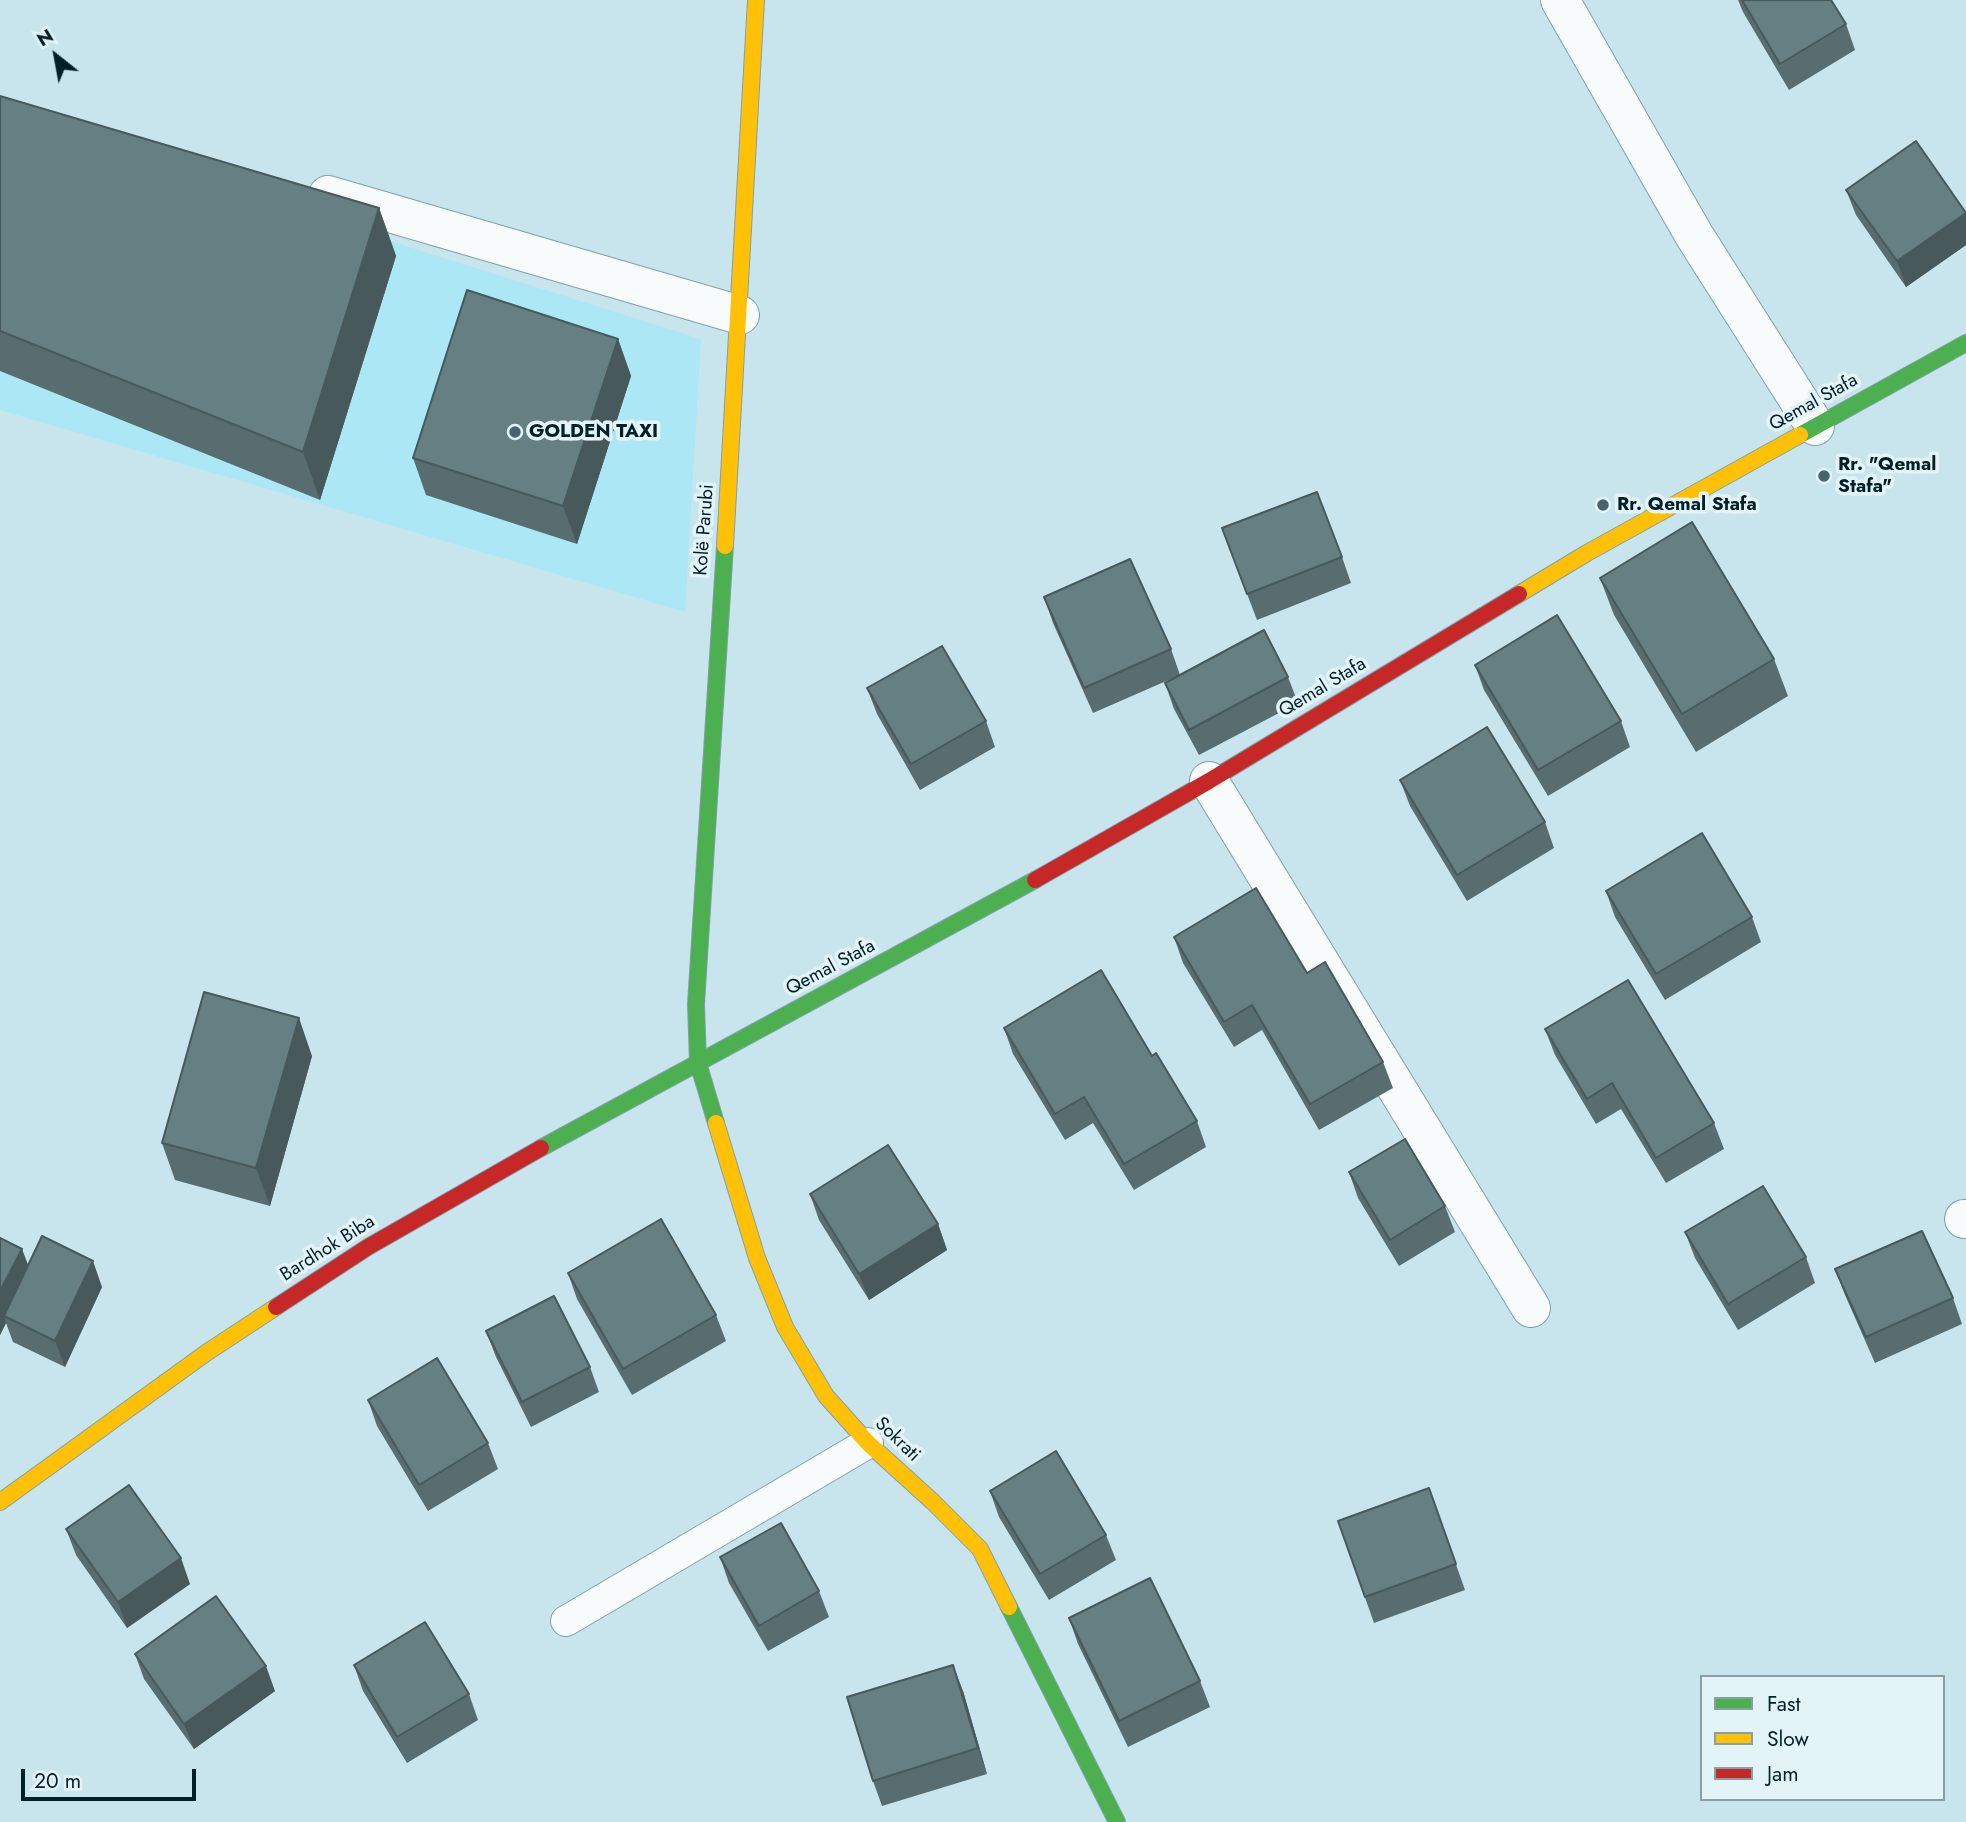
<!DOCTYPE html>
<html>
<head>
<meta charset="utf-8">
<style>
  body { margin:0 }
  #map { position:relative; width:1966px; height:1822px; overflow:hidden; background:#c8e5ed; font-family:Jost,sans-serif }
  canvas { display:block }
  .legend { position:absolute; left:1700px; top:1675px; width:245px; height:126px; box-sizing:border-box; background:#e3f4f9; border:2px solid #899fa5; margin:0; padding:9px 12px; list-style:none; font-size:21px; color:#011f26 }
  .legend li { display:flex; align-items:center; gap:14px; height:35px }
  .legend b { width:35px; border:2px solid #899fa5 }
  .north { position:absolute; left:21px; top:21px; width:70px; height:70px; -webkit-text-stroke:5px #e3f4f9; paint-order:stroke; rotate:329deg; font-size:19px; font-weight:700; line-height:28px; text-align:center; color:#011f26 }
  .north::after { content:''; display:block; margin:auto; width:24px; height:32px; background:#011f26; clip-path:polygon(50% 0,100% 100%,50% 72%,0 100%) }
  .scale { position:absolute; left:21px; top:1769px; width:175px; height:32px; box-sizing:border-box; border:4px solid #011f26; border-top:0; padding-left:9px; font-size:21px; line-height:24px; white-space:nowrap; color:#011f26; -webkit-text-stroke:5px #e3f4f9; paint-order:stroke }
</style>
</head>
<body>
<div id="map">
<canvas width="1966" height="1822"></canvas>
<ul class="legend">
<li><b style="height:9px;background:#4caf50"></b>Fast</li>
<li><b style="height:9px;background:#ffc107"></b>Slow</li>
<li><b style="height:9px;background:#c62828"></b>Jam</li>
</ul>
<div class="north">N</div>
<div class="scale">20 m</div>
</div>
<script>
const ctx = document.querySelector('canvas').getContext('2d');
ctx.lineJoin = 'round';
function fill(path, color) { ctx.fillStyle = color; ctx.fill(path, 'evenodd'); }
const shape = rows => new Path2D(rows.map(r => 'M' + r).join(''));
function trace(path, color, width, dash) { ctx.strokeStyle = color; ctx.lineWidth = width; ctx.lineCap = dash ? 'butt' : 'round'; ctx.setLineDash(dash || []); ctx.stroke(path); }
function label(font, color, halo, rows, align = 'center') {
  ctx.font = font + ' Jost,sans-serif'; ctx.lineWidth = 7; ctx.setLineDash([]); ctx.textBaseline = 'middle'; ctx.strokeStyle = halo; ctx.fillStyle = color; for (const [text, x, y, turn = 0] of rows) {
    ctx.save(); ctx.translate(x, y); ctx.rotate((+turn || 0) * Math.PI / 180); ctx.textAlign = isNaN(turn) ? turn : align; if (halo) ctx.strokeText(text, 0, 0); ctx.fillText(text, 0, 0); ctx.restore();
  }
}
fill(shape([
  [0,118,701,339,685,612,0,410]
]), '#ace7f6');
const lane = shape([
  [566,1621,868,1443]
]);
const street = shape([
  [1560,0,1694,235,1815,426],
  [328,195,740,315],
  [1209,781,1531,1308],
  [1964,1219,1966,1219]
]);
const fast = shape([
  [1800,435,1966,343],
  [716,1123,698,1063,696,1004,725,546],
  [541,1148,1035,880],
  [1009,1607,1117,1822]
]);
const slow = shape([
  [725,546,756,0],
  [1519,594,1587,553,1800,435],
  [716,1123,757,1258,785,1327,826,1396,868,1443,933,1502,980,1549,1009,1607],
  [0,1502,206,1353,276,1307]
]);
const jam = shape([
  [1035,880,1209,781,1519,594],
  [276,1307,368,1247,541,1148]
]);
trace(lane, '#7fa1a9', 32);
trace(street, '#7fa1a9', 40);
trace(fast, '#7fa1a9', 18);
trace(slow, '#7fa1a9', 18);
trace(jam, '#7fa1a9', 18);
trace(lane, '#f7fbfc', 30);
trace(street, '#f7fbfc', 38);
trace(fast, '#4caf50', 16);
trace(slow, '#ffc107', 16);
trace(jam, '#c62828', 16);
fill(shape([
  [1738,0,1831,0,1846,24,1855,50,1789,90,1743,12],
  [0,96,379,208,396,256,320,500,0,371],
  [1846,190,1966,212,1966,245,1906,287,1856,215],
  [618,339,631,376,577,544,426,495,413,458],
  [1222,528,1342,557,1351,583,1257,620],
  [1600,578,1774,659,1788,696,1696,752,1614,615],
  [1044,597,1171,649,1180,675,1093,713,1053,623],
  [1475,665,1621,721,1630,747,1548,796,1484,690],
  [1288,677,1298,703,1199,755,1174,709,1165,683],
  [867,688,986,721,995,747,920,790,877,714],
  [1400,780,1545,822,1554,848,1467,901,1410,806],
  [1606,891,1752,917,1761,942,1665,1000,1615,917],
  [1174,937,1307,973,1383,1062,1393,1088,1319,1130,1262,1030,1234,1047,1183,963],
  [1004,1028,1152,1056,1197,1121,1206,1147,1134,1190,1093,1123,1065,1140,1013,1054],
  [1545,1029,1714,1123,1724,1149,1666,1183,1621,1109,1596,1124,1555,1055],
  [312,1056,270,1206,175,1180,162,1143],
  [1349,1172,1445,1206,1455,1232,1399,1266,1358,1198],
  [810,1194,938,1224,947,1250,869,1300,819,1220],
  [1685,1232,1806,1257,1815,1283,1738,1330,1695,1258],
  [0,1238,28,1265,102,1287,65,1367,13,1342,6,1323,0,1335],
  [1835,1269,1953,1298,1962,1324,1875,1363,1845,1295],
  [568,1273,716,1315,726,1341,632,1395,577,1299],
  [486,1331,590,1367,599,1392,531,1427,496,1357],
  [368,1400,488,1443,498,1469,428,1511,377,1426],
  [1429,1488,1465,1590,1374,1623,1338,1521],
  [990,1491,1106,1535,1116,1560,1049,1600,999,1517],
  [66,1529,190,1584,127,1628,76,1555],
  [720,1557,819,1591,829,1617,768,1651,729,1583],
  [1069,1618,1200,1681,1210,1707,1128,1747,1078,1644],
  [135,1654,275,1691,194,1749,144,1679],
  [354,1665,469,1694,478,1720,407,1763,363,1691],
  [963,1691,987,1774,882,1806,873,1781]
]), '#586d70');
fill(shape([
  [379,208,396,256,320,500,303,452],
  [1966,213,1966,245,1906,287,1897,261],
  [618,339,631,376,577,544,563,506],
  [299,1018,312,1056,270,1206,256,1168],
  [938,1224,947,1250,869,1300,859,1274],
  [22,1249,32,1275,4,1316,6,1323,0,1335,0,1291],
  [93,1261,102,1287,65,1367,55,1341],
  [181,1558,190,1584,127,1628,118,1602],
  [953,1665,963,1691,987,1774,978,1748],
  [266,1666,275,1691,194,1749,184,1724]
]), '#47595b');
const building = shape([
  [1742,0,1831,0,1846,24,1780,64,1742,0],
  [0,96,379,208,303,452,0,331,0,96],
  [1916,141,1966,213,1897,261,1846,190,1916,141],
  [467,290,618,339,563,506,413,458,467,290],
  [1317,492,1342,557,1247,594,1222,528,1317,492],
  [1692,522,1774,659,1682,714,1600,578,1692,522],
  [1130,559,1171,649,1084,688,1044,597,1130,559],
  [1557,615,1621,721,1538,770,1475,665,1557,615],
  [1264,630,1288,677,1189,730,1165,683,1264,630],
  [942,646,986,721,911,764,867,688,942,646],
  [1487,727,1545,822,1457,875,1400,780,1487,727],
  [1702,833,1752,917,1656,974,1606,891,1702,833],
  [1256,888,1307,973,1325,962,1383,1062,1310,1104,1252,1005,1224,1022,1174,937,1256,888],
  [1101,970,1152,1056,1156,1053,1197,1121,1124,1164,1084,1097,1055,1114,1004,1028,1101,970],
  [1628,980,1714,1123,1656,1158,1612,1083,1587,1099,1545,1029,1628,980],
  [204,992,299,1018,256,1168,162,1143,204,992],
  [1405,1139,1445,1206,1390,1240,1349,1172,1405,1139],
  [888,1145,938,1224,859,1274,810,1194,888,1145],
  [1763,1186,1806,1257,1728,1304,1685,1232,1763,1186],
  [661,1219,716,1315,623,1369,568,1273,661,1219],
  [1922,1231,1953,1298,1866,1337,1835,1269,1922,1231],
  [42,1236,93,1261,55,1341,4,1316,42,1236],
  [0,1238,22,1249,0,1291,0,1238],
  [554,1296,590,1367,522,1402,486,1331,554,1296],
  [437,1358,488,1443,419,1485,368,1400,437,1358],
  [1056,1451,1106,1535,1040,1574,990,1491,1056,1451],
  [129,1485,181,1558,118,1602,66,1529,129,1485],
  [1429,1488,1456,1564,1365,1597,1338,1521,1429,1488],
  [781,1523,819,1591,759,1626,720,1557,781,1523],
  [1150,1578,1200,1681,1119,1721,1069,1618,1150,1578],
  [216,1596,266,1666,184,1724,135,1654,216,1596],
  [425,1622,469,1694,397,1737,354,1665,425,1622],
  [953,1665,978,1748,873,1781,847,1697,953,1665]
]);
fill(building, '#667f82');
trace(building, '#47595b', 2);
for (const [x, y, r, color] of [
  [515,432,7,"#47646c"],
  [1824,476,7,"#47646c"],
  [1603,505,7,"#47646c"]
]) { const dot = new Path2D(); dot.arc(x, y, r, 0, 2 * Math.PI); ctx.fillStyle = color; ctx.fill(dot); trace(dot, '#e3f4f9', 2.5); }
label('19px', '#011f26', '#e3f4f9', [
  ["Qemal Stafa",1814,403,-29],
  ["Kolë Parubi",705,530,-86],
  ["Qemal Stafa",1323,688,-31],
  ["Qemal Stafa",831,968,-28],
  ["Bardhok Biba",328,1249,-32],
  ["Sokrati",897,1440,44]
]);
label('bold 19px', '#011f26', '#e3f4f9', [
  ["GOLDEN TAXI",529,432],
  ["Rr. \"Qemal",1838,465],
  ["Stafa\"",1838,487],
  ["Rr. Qemal Stafa",1617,505]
], 'left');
</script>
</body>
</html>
